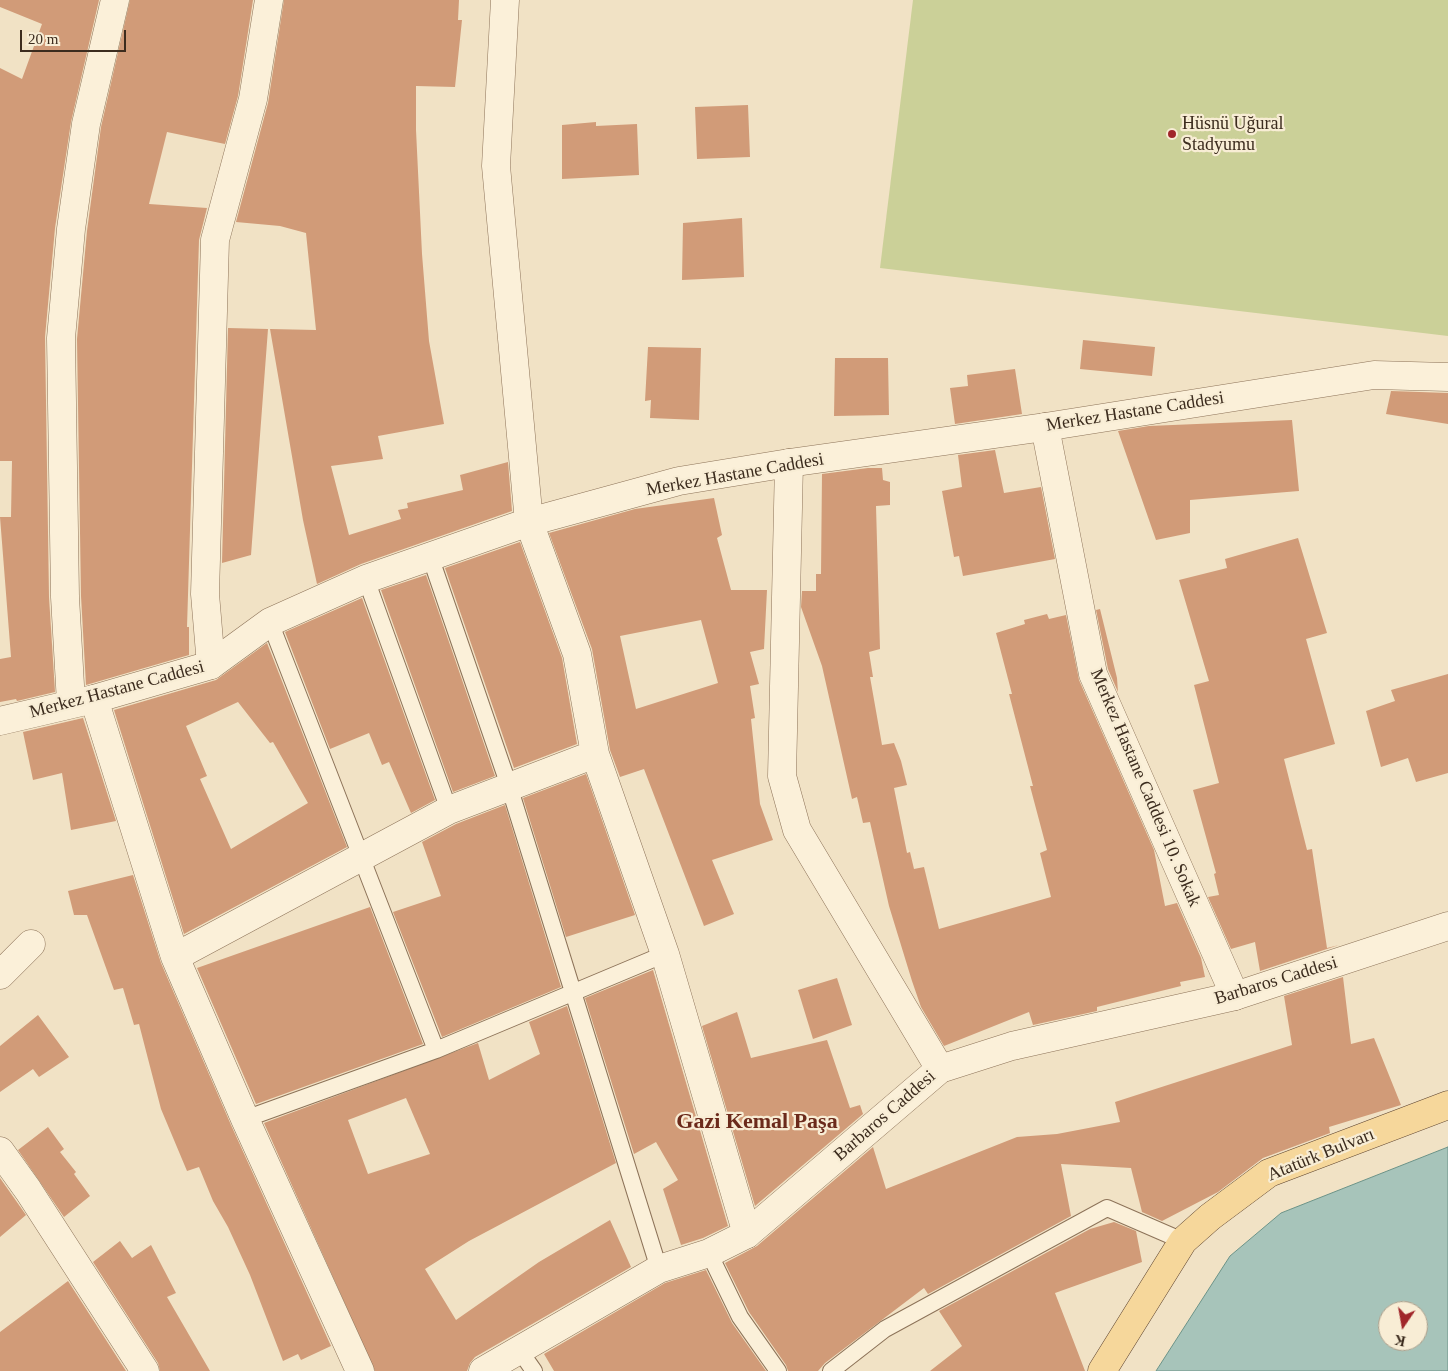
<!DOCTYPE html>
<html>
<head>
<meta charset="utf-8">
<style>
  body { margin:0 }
  #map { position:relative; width:1448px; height:1371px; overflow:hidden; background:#f1e2c5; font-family:Georgia,serif }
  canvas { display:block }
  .north { position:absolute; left:1378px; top:1301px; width:50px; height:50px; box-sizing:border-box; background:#f8edd5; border:1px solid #ada08c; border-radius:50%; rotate:192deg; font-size:14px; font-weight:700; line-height:20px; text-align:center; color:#3c2c1e }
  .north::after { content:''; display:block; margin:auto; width:18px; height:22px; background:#a0262a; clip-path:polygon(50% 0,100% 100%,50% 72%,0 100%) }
  .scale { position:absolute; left:20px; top:30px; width:106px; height:22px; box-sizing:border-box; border:2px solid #3c2c1e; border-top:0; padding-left:6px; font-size:15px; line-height:18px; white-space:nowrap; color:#3c2c1e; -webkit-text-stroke:4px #f8edd5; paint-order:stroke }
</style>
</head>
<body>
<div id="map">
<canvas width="1448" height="1371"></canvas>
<div class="north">K</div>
<div class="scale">20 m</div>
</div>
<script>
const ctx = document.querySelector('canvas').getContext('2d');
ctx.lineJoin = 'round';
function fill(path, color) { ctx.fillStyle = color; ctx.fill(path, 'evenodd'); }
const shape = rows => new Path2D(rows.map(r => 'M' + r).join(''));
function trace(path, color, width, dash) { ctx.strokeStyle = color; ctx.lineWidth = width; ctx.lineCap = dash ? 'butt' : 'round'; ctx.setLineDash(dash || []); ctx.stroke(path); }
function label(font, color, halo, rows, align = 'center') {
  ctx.font = font + ' Georgia,serif'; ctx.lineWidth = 4.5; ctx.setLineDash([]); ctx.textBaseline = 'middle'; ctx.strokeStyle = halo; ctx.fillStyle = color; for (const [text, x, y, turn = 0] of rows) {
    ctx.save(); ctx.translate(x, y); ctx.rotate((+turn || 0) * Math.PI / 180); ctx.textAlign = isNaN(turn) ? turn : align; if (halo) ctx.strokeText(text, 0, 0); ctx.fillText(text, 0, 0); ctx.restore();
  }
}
fill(shape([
  [913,0,1448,0,1448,336,880,268]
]), '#cbd098');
const water = shape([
  [1448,1147,1448,1371,1156,1371,1230,1256,1281,1213,1448,1147],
  [1388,1311,1418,1311,1418,1341,1388,1341,1388,1311]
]);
fill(water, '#a7c4ba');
trace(water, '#6c9388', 1);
fill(shape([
  [0,0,99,0,71,122,55,228,45,337,49,597,55,692,17,701,16,699,0,702,0,659,11,657,0,517,11,517,12,461,0,461,0,68,22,79,42,24,0,7],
  [130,0,253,0,238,96,225,144,167,132,149,204,207,208,199,240,187,627,189,627,189,655,86,685,81,596,77,339,87,231,101,127],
  [284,0,459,0,458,20,462,20,455,87,416,86,416,130,422,254,429,341,444,424,378,436,383,459,331,466,349,535,401,519,398,510,408,508,407,503,463,490,460,475,508,462,512,511,361,564,317,584,303,520,270,329,316,330,306,233,280,226,236,222,268,103],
  [748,105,750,157,697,159,695,107],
  [596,122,596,126,637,124,639,175,562,179,562,125],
  [742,218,744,277,682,280,683,223],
  [228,328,268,329,251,555,222,563],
  [1083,340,1155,347,1152,376,1080,369],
  [648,347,701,348,699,420,650,418,651,400,645,401],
  [835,358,888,358,889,415,834,416],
  [1015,369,1022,414,955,424,950,388,968,386,967,375],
  [1391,391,1448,393,1448,424,1386,414],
  [1292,420,1299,491,1190,500,1190,533,1156,540,1118,431,1149,426],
  [995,450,1004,493,1041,487,1055,559,963,576,959,556,954,557,942,491,962,487,958,455],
  [868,468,882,468,883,480,890,482,890,505,876,506,880,649,869,652,873,677,870,677,882,745,894,743,901,761,907,785,894,788,907,853,910,852,914,869,924,867,939,929,1051,897,1040,853,1047,850,1030,786,1033,786,1009,694,1012,694,996,633,1025,624,1024,620,1047,614,1049,619,1066,615,1079,680,1154,850,1165,906,1177,903,1201,958,1205,977,1180,982,1181,986,1097,1007,1097,1011,1033,1025,1029,1012,944,1046,921,1007,912,981,889,906,870,822,863,823,857,797,852,799,822,666,801,607,802,591,816,591,816,574,821,574,822,474],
  [714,498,722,535,717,538,731,590,767,590,764,649,750,652,759,684,750,686,755,718,751,719,760,804,773,840,712,860,734,914,704,926,644,769,620,777,610,750,592,649,549,533,635,509],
  [701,620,718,683,636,709,620,636],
  [1298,538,1327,633,1306,639,1335,744,1284,759,1307,850,1312,849,1327,948,1339,945,1260,971,1255,942,1231,949,1208,897,1219,895,1214,874,1216,873,1193,790,1219,783,1194,685,1209,681,1179,580,1227,568,1225,559],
  [520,542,562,658,577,744,514,768,445,568],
  [426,575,495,776,453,792,381,590],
  [362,598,435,800,411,813,389,762,382,765,369,733,330,749,285,632],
  [1100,609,1117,678,1118,692,1108,669,1096,610],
  [267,643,347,847,184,934,114,710,216,680],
  [238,702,270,743,273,742,308,803,231,849,200,779,207,776,186,726],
  [1448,674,1448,773,1416,782,1408,758,1381,767,1366,711,1395,701,1391,690],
  [83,718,116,821,71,830,62,773,33,780,23,732],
  [586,774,635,915,566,937,523,798],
  [505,805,561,987,442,1037,393,912,441,896,422,842,456,824],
  [133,875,161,963,231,1125,331,1346,301,1360,298,1354,283,1361,250,1275,228,1227,213,1201,199,1167,187,1171,161,1109,139,1024,134,1025,123,988,114,990,87,915,74,915,68,891],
  [370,907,423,1044,256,1104,197,968],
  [653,970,728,1226,703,1238,681,1245,663,1189,678,1180,656,1142,634,1154,585,998],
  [1343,977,1351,1044,1374,1038,1401,1105,1329,1127,1330,1133,1263,1158,1218,1192,1162,1221,1142,1212,1131,1168,1061,1164,1071,1216,928,1294,924,1288,825,1363,818,1371,788,1371,786,1365,749,1312,725,1263,757,1246,873,1147,886,1189,1017,1137,1057,1134,1120,1122,1115,1102,1292,1045,1284,996],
  [837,978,852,1025,813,1039,798,990],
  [567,1006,616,1163,469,1241,425,1269,456,1320,539,1262,610,1220,631,1267,475,1357,470,1363,467,1371,375,1371,264,1123,478,1043,489,1080,540,1054,529,1022],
  [406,1098,430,1154,368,1174,348,1120],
  [737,1012,751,1058,827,1040,850,1108,860,1105,863,1114,755,1206,702,1026],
  [38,1015,69,1057,39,1077,33,1069,0,1092,0,1046],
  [48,1127,64,1149,60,1152,76,1172,74,1174,90,1196,64,1217,18,1150],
  [0,1178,26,1215,0,1237],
  [1114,1222,1136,1231,1142,1262,1055,1293,1085,1371,930,1371,962,1346,939,1311,1090,1229],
  [120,1241,132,1258,151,1245,176,1293,167,1297,210,1371,160,1371,158,1363,93,1262],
  [706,1270,732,1323,766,1371,554,1371,544,1354,665,1283],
  [68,1281,126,1371,0,1371,0,1332]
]), '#d19b78');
const service = shape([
  [430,556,509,786,659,1269],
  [366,579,449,810],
  [270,622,436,1050],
  [245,1119,436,1050,665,954],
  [709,1253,740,1317,778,1371],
  [520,1351,534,1371],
  [831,1371,885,1329,1107,1208,1183,1241]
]);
const minor = shape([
  [505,0,496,166,529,522,577,654,595,754,665,954,747,1234],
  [1045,427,1093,674,1235,996],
  [789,463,782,776,797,830,940,1069],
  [211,665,205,594,215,240,253,99,269,0],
  [94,699,175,957,245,1119,360,1371],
  [71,703,65,597,61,338,71,229,86,124,115,0],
  [175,957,449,810,595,754],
  [0,975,31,944],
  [0,1151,28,1190,145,1371]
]);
const tertiary = shape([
  [0,721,94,699,211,665,270,622,366,579,529,522,679,481,789,463,1045,427,1374,375,1448,377],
  [483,1371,659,1269,709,1253,747,1234,940,1069,1012,1046,1235,996,1448,926]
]);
const primary = shape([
  [1102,1371,1183,1241,1210,1217,1269,1173,1448,1105]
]);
trace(service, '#8d7359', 18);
trace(minor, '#8d7359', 29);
trace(tertiary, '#8d7359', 29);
trace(primary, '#5b412e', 29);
trace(service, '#fbf0d9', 16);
trace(minor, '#fbf0d9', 28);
trace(tertiary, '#fbf0d9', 28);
trace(primary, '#f6d79b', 28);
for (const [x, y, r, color] of [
  [1172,134,5,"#a0262a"]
]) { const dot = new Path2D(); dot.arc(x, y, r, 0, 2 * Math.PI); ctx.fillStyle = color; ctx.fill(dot); trace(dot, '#f8edd5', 2); }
label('18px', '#3c2c1e', '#f8edd5', [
  ["Hüsnü Uğural",1182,124],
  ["Stadyumu",1182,145]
], 'left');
label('18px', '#3c2c1e', '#f8edd5', [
  ["Merkez Hastane Caddesi",1135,412,-9],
  ["Merkez Hastane Caddesi",735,475,-10],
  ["Merkez Hastane Caddesi",117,690,-15],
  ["Merkez Hastane Caddesi 10. Sokak",1145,788,67],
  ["Barbaros Caddesi",1276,981,-17],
  ["Barbaros Caddesi",885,1116,-41],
  ["Atatürk Bulvarı",1321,1155,-22]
]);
label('bold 22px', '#6b2a1b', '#f8edd5', [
  ["Gazi Kemal Paşa",757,1122]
]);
</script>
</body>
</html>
